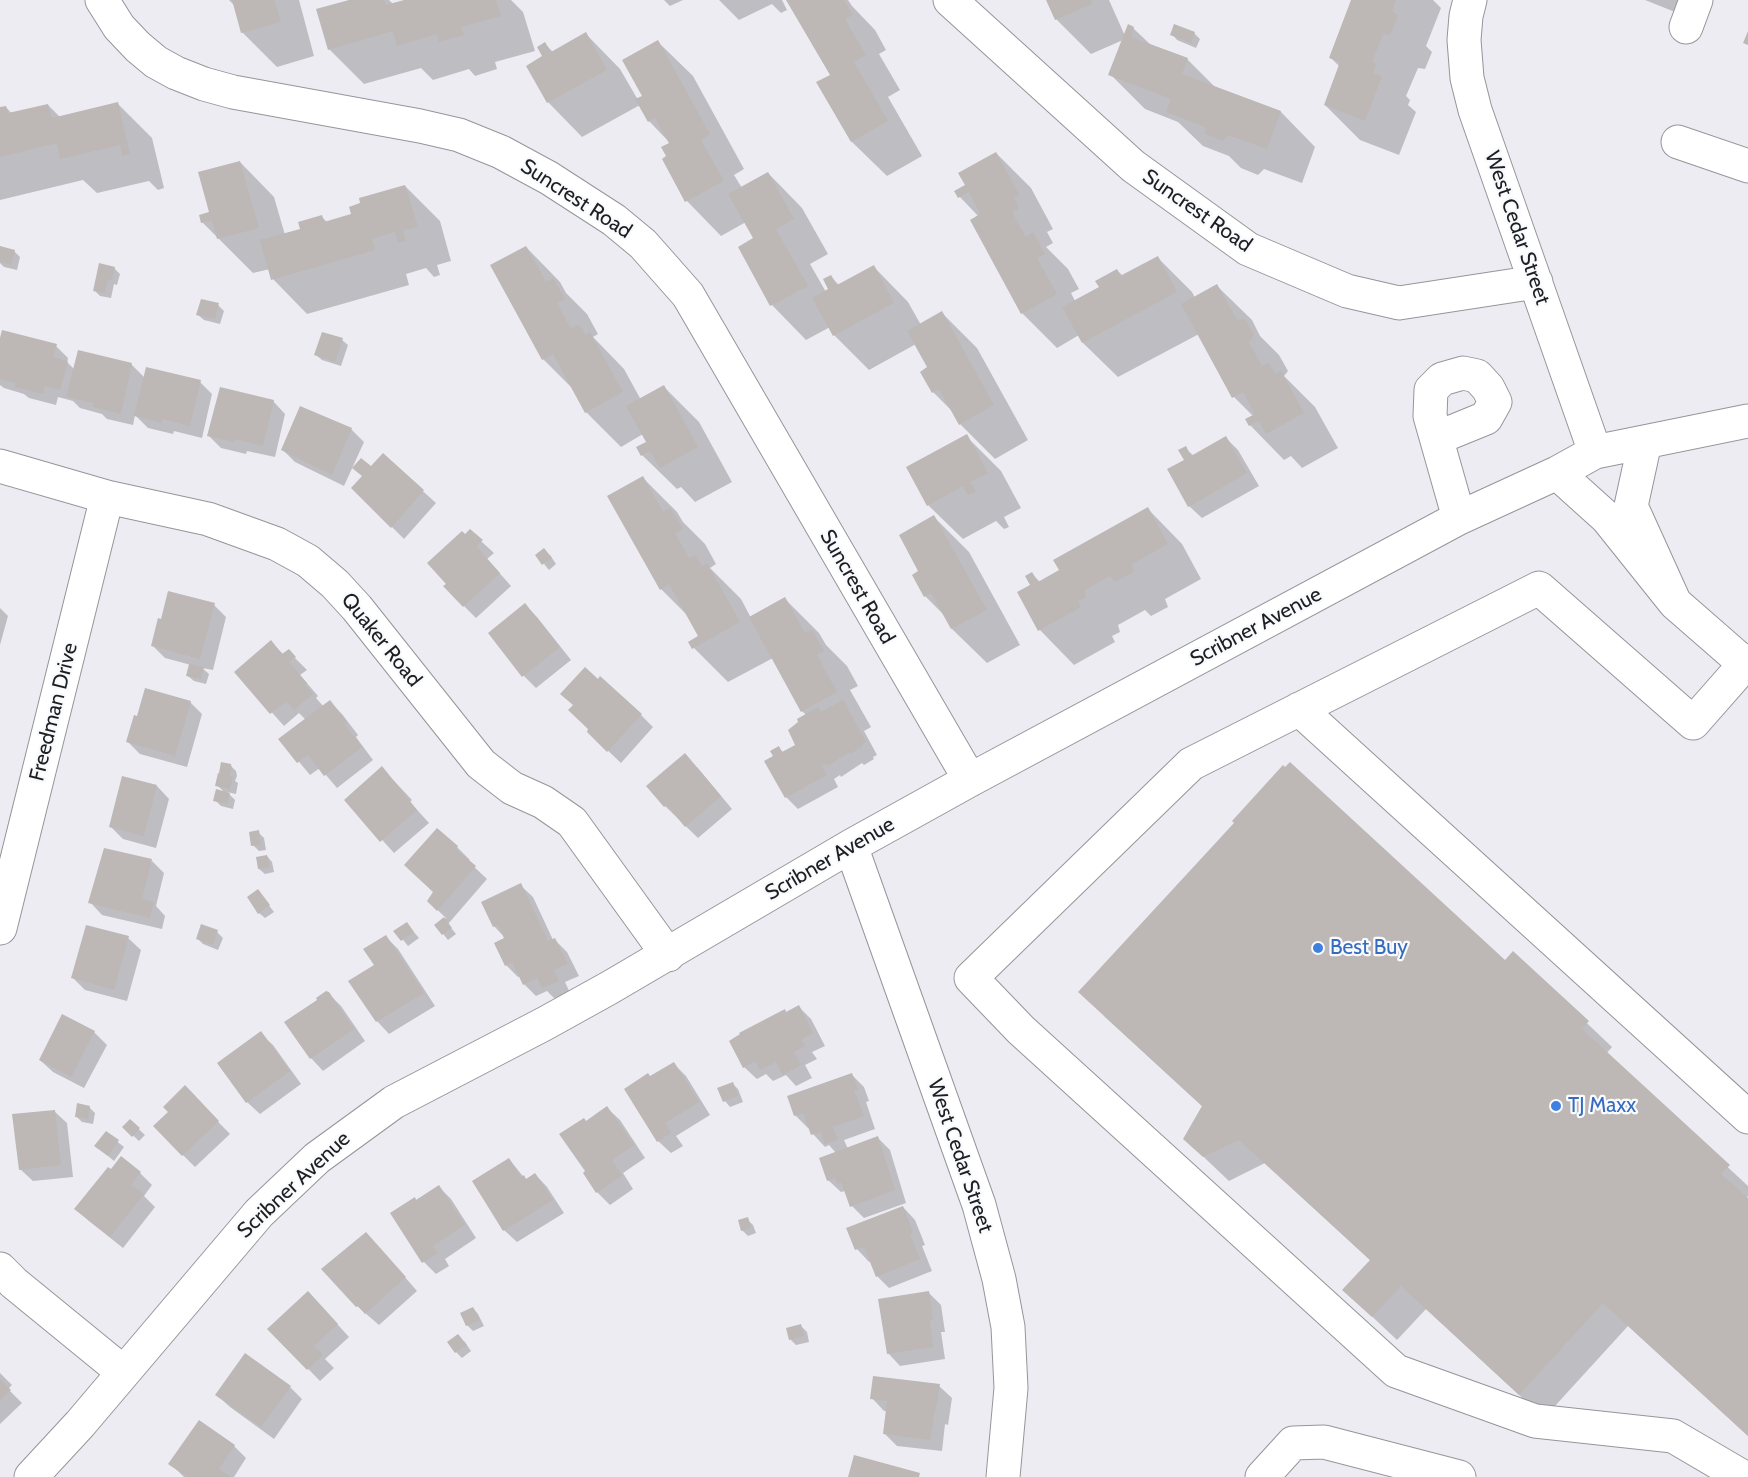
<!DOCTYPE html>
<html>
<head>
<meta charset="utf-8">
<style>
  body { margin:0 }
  canvas { display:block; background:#ececf2 }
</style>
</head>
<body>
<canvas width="1748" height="1477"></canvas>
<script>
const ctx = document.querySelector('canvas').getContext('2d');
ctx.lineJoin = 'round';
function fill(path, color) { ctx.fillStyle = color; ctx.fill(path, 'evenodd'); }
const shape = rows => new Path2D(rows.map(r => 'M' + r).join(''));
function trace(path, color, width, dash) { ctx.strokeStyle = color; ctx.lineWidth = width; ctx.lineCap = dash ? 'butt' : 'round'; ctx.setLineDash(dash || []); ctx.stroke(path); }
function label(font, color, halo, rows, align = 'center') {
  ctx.font = font + ' Cabin,sans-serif'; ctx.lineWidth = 4.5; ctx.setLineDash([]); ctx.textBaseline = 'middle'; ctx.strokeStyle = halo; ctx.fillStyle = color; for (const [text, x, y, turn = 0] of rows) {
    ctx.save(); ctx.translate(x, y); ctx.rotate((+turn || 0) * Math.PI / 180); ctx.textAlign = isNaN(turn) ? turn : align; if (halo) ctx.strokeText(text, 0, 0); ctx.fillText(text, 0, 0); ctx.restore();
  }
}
fill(shape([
  [229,0,299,0,314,56,277,67,242,32,235,6],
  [355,0,389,0,394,5,410,0,511,0,523,12,535,51,495,62,497,69,475,76,469,69,433,80,421,68,364,84,329,49],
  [664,0,683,0,670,6],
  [719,0,782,0,787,10,781,13,772,4,739,20],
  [788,0,848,0,852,6,875,30,886,50,879,54,900,90,888,97,922,156,887,176,852,142,818,83,832,75],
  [1047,0,1109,0,1125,36,1133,28,1152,46,1187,59,1216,88,1281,112,1315,147,1302,183,1264,169,1258,175,1241,168,1229,156,1203,146,1178,122,1145,109,1110,74,1123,40,1091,54,1056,19],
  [1353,0,1433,0,1441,8,1426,46,1432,52,1425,69,1418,68,1406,96,1410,100,1408,105,1416,112,1399,155,1360,140,1325,105,1340,67,1331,58],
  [1645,0,1679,0,1675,12],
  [1194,33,1200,39,1196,48,1177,40,1172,34],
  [586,34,620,69,638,100,645,96,658,42,693,76,744,169,734,175,742,188,768,173,802,208,828,254,810,264,826,292,831,290,831,277,840,286,874,267,908,302,921,325,942,313,977,348,1028,440,995,459,960,424,954,413,933,392,929,368,916,344,869,370,834,335,830,327,806,340,772,305,740,248,756,239,746,222,721,236,687,201,668,157,671,144,649,121,640,105,582,137,548,102,545,44,553,52],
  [117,103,152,138,164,188,158,190,149,181,97,193,83,180,0,200,0,109,6,107,12,114,48,105,60,117],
  [996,153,1031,188,1053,229,1047,232,1053,243,1046,247,1068,269,1079,289,1071,293,1075,301,1101,287,1117,270,1123,276,1157,257,1192,292,1195,298,1217,286,1252,320,1260,336,1279,355,1288,371,1284,376,1315,407,1338,448,1302,468,1291,456,1284,460,1250,425,1253,416,1234,397,1199,334,1118,377,1083,343,1079,335,1057,348,1022,313,979,217,960,197,956,191,967,186],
  [240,162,274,197,285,235,302,230,321,216,328,223,352,216,405,186,440,221,451,261,437,265,440,275,434,277,426,268,406,274,409,285,307,314,273,279,270,269,253,273,202,222,211,213],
  [526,247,560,282,566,293,587,314,598,334,593,337,624,369,641,400,664,387,699,422,732,482,695,502,681,487,677,489,642,455,648,442,643,434,621,447,586,412,574,390,543,359],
  [14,251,20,257,17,270,4,267,0,263,0,252],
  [114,268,120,274,117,285,114,284,111,298,100,296,94,290],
  [218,305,224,311,220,324,204,320,198,315],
  [342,340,348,345,341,366,322,360,316,355],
  [0,344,56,346,68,358,67,362,75,370,79,352,132,365,145,378,200,382,212,394,202,438,174,431,173,434,148,428,135,415,133,425,107,419,102,414,80,408,73,401,58,397,56,405,29,398,24,394,4,388,0,385],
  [273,401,285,414,275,457,247,451,246,454,221,448,209,436],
  [301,408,351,429,364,442,344,486,295,462,283,450],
  [966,436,1001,471,1021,508,1004,517,1009,527,1004,529,996,521,963,539,928,505],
  [1226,438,1238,450,1259,486,1202,518,1189,506,1185,448,1194,456],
  [383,455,436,503,404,539,353,488],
  [642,477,677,512,683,522,705,544,716,564,710,568,741,599,751,618,785,599,819,633,826,645,847,666,858,686,850,690,871,727,864,731,877,755,873,757,874,759,864,765,862,763,841,777,840,775,834,779,838,787,798,809,786,797,775,757,779,748,784,753,797,745,806,715,802,711,773,658,728,682,694,648,700,637,689,617,661,589],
  [1148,509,1182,544,1201,579,1165,599,1168,607,1151,616,1145,610,1118,625,1120,632,1112,636,1115,642,1074,665,1040,630,1032,574,1040,582,1061,571],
  [934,517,969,552,1020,645,987,663,952,629,946,617,925,596,920,571],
  [470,531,494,553,487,559,511,586,476,618,464,606,465,536],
  [550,555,556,564,549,570,544,564],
  [214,605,226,617,213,670,202,668,209,674,206,684,194,681,188,676,191,665,165,658,153,646],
  [525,605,537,617,571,660,536,688,524,676,490,633],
  [0,608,8,616,0,645],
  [271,642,284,655,288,651,307,670,300,675,318,696,316,698,324,707,330,702,342,714,358,735,356,737,373,760,337,788,320,768,310,775,280,739,306,720,299,713,284,726,236,672],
  [190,702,202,714,187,767,140,754,128,742],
  [641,715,653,727,621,763,601,744],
  [222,763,230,765,236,771,237,776,235,781,238,783,236,794,227,792,235,800,233,809,221,806,215,800,225,793,217,785],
  [697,767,732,809,698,838,665,806],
  [382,768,412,800,410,802,429,823,394,853,346,800],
  [157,786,169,799,156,848,123,839,111,827],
  [437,830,457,847,470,860,468,861,487,879,448,924,456,934,448,940,436,925,446,918,428,901,435,892],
  [258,832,264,838,266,850,259,851,253,845],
  [267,856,272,862,274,872,265,874,259,869],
  [152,861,164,873,156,906,165,916,162,929,102,915,90,902],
  [520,885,533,897,553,940,555,940,567,952,579,976,565,982,570,993,556,1000,547,991,536,996,524,984,520,976,518,977,506,965,506,939,494,926],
  [258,891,274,912,265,918,259,913],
  [407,924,419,938,408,946,396,931],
  [217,932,223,938,218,950,203,944,197,938],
  [386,937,398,949,435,1006,389,1034,377,1021,376,965],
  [128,938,141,950,127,1001,85,990,73,978],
  [1513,953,1612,1047,1606,1054,1748,1186,1748,1196,1746,1198,1748,1200,1748,1436,1628,1326,1544,1418,1426,1309,1397,1340,1344,1290,1371,1261,1265,1163,1229,1181,1210,1163,1185,1139,1203,1107,1104,1016,1505,962],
  [328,993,341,1006,365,1041,323,1071,311,1058],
  [799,1007,811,1019,825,1046,812,1052,817,1059,805,1065,812,1078,796,1086,786,1075,773,1081,766,1074,757,1079,744,1067,787,1013],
  [63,1016,94,1032,107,1045,84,1088,53,1072,40,1060],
  [260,1033,273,1045,301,1084,260,1114,247,1102],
  [674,1064,686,1076,710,1115,676,1136,683,1146,671,1153,658,1141],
  [852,1075,864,1087,869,1101,866,1102,875,1129,844,1140,848,1149,878,1138,890,1150,906,1203,864,1218,852,1206,845,1191,841,1192,828,1180,836,1153,829,1145,825,1147,813,1134,810,1127,808,1128,795,1115],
  [732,1083,738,1089,743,1102,730,1107,725,1101],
  [185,1088,230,1134,195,1167,183,1155,170,1112],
  [89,1107,95,1113,93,1124,82,1122,76,1116],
  [607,1108,620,1120,645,1158,623,1173,633,1189,610,1205,597,1192,585,1173,587,1172,586,1122],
  [54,1111,67,1123,73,1177,33,1181,20,1169],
  [130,1121,145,1135,139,1141,124,1127],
  [106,1133,124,1147,114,1161,96,1146],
  [509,1159,526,1180,535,1174,547,1187,564,1213,517,1242,504,1230],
  [111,1172,140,1173,152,1185,144,1196,155,1207,123,1248,89,1221,76,1209],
  [439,1187,451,1199,476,1238,445,1259,449,1266,436,1274,424,1262,392,1214],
  [903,1207,915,1220,925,1245,922,1246,932,1271,889,1288,877,1276,871,1261,869,1262,857,1249],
  [747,1219,753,1225,756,1233,748,1236,742,1230],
  [378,1246,417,1291,379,1325,357,1306],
  [928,1292,941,1305,945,1332,941,1332,945,1359,900,1366,888,1353],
  [320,1305,349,1337,325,1359,334,1368,320,1381,269,1329],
  [473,1308,478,1314,484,1326,473,1331,467,1325],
  [801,1326,807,1332,809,1342,796,1345,790,1339],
  [464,1341,471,1351,462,1358,456,1352],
  [0,1373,12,1385,8,1389,22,1403,0,1424],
  [939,1386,952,1398,948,1425,945,1424,942,1451,897,1446,885,1434,887,1411,884,1411,872,1398],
  [290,1387,302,1399,274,1439,230,1407,217,1395],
  [234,1446,246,1458,234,1477,184,1477,170,1463]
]), '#0003');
fill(shape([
  [232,0,274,0,281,22,241,33],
  [349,0,384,0,386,5,404,0,496,0,501,16,461,27,464,35,439,42,437,34,397,46,393,31,328,50,316,9],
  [786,0,844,0,853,15,845,19,866,55,854,62,888,121,851,142,816,82,830,75],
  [1046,0,1091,0,1092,4,1055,20],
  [1351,0,1396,0,1392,11,1398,16,1390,35,1383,34,1372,62,1376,64,1373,73,1382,76,1365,121,1324,105,1340,62,1329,58],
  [1128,24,1134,27,1131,37,1188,58,1182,74,1281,111,1267,149,1228,135,1223,141,1205,134,1205,127,1166,112,1171,99,1108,75],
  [1174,24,1195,32,1191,43,1170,35],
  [1748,31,1748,45,1743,43],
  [586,32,607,70,547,103,526,66,542,56,537,47,545,42,551,52],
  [658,40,710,134,701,140,724,181,685,202,662,159,666,156,661,147,669,143,655,118,648,122,635,99,642,96,622,60],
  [118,102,130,154,122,156,120,145,60,159,57,143,0,157,0,107,6,106,8,113,48,104,52,118],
  [996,152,1019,194,1014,197,1019,208,1012,212,1026,237,1033,232,1045,254,1037,258,1057,294,1021,314,970,220,980,214,969,192,958,198,954,191,965,185,958,173],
  [240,161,259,228,217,239,212,220,201,223,199,215,209,212,198,172],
  [768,172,794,219,776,229,808,286,770,306,738,247,753,238,728,194],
  [405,185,418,227,403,230,406,241,398,243,395,232,372,239,375,250,271,280,260,240,300,229,298,222,322,215,324,222,351,214,349,207,360,203,359,198],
  [0,246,15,250,11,265,0,262],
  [526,246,546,282,553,278,565,299,557,303,571,329,579,325,585,335,590,332,623,392,585,413,553,354,542,360,490,265],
  [1158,256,1177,292,1082,343,1062,307,1099,287,1095,281,1117,269,1120,276],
  [99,263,115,267,112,280,108,279,105,293,93,291],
  [874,265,894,303,833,336,812,298,828,289,823,279,831,275,837,285],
  [1217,284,1237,320,1245,319,1254,335,1249,342,1262,366,1269,363,1275,374,1281,371,1304,413,1266,434,1259,421,1249,426,1245,419,1255,414,1243,392,1232,398,1181,304],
  [201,299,219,303,215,319,196,315],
  [942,311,994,405,959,425,939,389,932,393,920,372,927,367,907,331],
  [2,330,57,344,53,357,68,361,60,390,45,386,43,394,15,387,16,383,0,379,0,338],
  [322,332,343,338,335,362,314,355],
  [78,350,132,363,121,414,93,407,94,403,66,397],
  [146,367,201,380,190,426,162,419,162,423,134,416],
  [664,385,698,447,660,468,650,451,641,456,636,447,646,442,626,406],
  [220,387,274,400,263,446,235,439,234,442,207,436],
  [300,406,352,428,332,475,281,450],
  [967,434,988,473,970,482,976,492,968,495,963,486,927,506,906,467],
  [1226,436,1247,473,1188,507,1167,469,1184,460,1178,450,1186,446,1191,456],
  [383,453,424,490,391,528,351,488,362,476,352,468,361,458,371,466],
  [643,476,663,512,670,508,683,529,675,533,689,558,696,555,702,566,707,563,740,622,692,649,688,642,698,636,669,584,660,590,607,496],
  [1148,507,1168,544,1132,564,1134,572,1115,582,1110,576,1085,590,1086,597,1078,601,1081,607,1038,631,1017,592,1030,585,1025,576,1032,572,1038,582,1059,570,1053,560],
  [934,515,987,610,951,629,931,593,924,597,912,575,918,571,899,535],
  [470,529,483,540,476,546,500,573,463,607,443,586,446,584,427,563,462,531,465,534],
  [544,548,552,558,542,565,535,555],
  [168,591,215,603,200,659,151,646,158,618,161,619],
  [785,597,805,633,812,630,824,651,817,655,837,692,801,712,749,617],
  [525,603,560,647,522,677,488,633],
  [271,640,282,654,289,649,296,657,289,662,307,683,305,685,313,694,294,710,287,701,270,714,234,672],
  [189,664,204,667,201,679,186,676],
  [585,667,598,679,600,676,642,714,607,752,587,732,588,729,568,710,573,705,560,694],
  [145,688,191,701,175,756,126,742,134,715,137,716],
  [330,700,347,722,345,725,362,747,324,776,308,755,297,763,278,739],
  [843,700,866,742,862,744,863,746,850,754,849,752,828,766,827,764,822,766,827,775,785,798,764,761,773,756,770,751,779,746,782,752,795,745,788,730,798,722,797,719,818,707,821,712],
  [685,753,721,796,685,827,667,805,664,807,646,786],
  [221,762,231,764,232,770,229,775,219,773],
  [1290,762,1505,960,1513,951,1589,1021,1582,1029,1730,1165,1721,1174,1748,1198,1748,1436,1603,1303,1519,1395,1401,1286,1372,1317,1342,1290,1370,1260,1239,1140,1203,1157,1183,1139,1202,1106,1078,992,1234,823,1232,821,1283,765,1285,767],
  [382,766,417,810,380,842,344,800],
  [218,773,233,776,230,789,215,786],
  [122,776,157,785,144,836,109,827],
  [216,789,230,793,227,804,213,801],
  [437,828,458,846,456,849,476,866,437,911,427,901,433,892,404,865],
  [259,830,261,845,251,846,249,832],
  [104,848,152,859,142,899,154,902,150,918,88,903],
  [267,855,270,867,258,869,256,857],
  [521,883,548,941,555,938,568,964,554,970,559,981,542,988,537,978,523,985,512,962,505,966,494,943,504,938,498,925,493,927,481,902],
  [258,889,270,905,258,914,247,897],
  [444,917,452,928,442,935,434,925],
  [407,922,414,932,401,941,393,931],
  [201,924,218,930,213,945,196,939],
  [86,925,129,936,114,990,71,978],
  [386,935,424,993,376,1022,348,981,374,965,363,949],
  [326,991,329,992,354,1029,310,1059,284,1022,317,1000,316,998],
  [799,1005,813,1033,801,1040,805,1046,794,1052,801,1065,783,1075,776,1062,760,1070,755,1061,743,1068,729,1041,740,1034,739,1033,785,1009,786,1012],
  [62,1014,95,1031,71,1077,39,1060],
  [261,1031,290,1071,246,1103,217,1063],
  [674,1062,699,1102,665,1123,671,1133,657,1142,624,1089,648,1073,650,1076],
  [852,1073,858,1089,854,1090,864,1116,833,1127,838,1140,825,1144,821,1132,811,1135,803,1113,794,1116,787,1096],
  [733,1082,738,1096,723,1102,717,1088],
  [185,1085,219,1121,182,1156,153,1126,168,1112,163,1107],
  [77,1103,90,1106,88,1119,75,1117],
  [607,1106,634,1145,612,1160,622,1176,596,1193,583,1173,585,1171,559,1134,584,1118,586,1121],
  [55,1110,61,1165,19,1170,12,1114],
  [130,1119,140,1128,132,1137,122,1127],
  [106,1131,119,1140,108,1156,94,1146],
  [878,1136,895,1190,850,1207,841,1182,837,1184,835,1178,827,1181,819,1158],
  [121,1156,141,1172,131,1185,144,1194,110,1237,74,1209,108,1167,111,1169],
  [509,1158,521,1177,524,1175,526,1179,535,1173,553,1200,503,1231,472,1181],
  [439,1185,465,1225,433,1246,438,1253,422,1263,390,1213,415,1197,416,1200],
  [903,1206,913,1232,910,1234,920,1259,876,1277,864,1247,855,1250,846,1228],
  [748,1217,751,1228,741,1231,738,1220],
  [366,1232,406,1277,365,1314,358,1306,356,1307,321,1269],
  [308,1291,338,1324,314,1346,323,1355,307,1370,267,1329],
  [929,1291,933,1320,930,1320,933,1347,887,1354,878,1299],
  [473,1307,480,1320,466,1326,460,1313],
  [801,1324,804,1336,789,1340,786,1328],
  [458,1334,467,1345,455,1353,447,1342],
  [245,1353,291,1386,261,1427,215,1395],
  [873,1376,940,1384,930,1440,883,1434,887,1401,870,1399],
  [0,1379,11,1390,0,1400],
  [199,1420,235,1445,219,1469,232,1477,187,1477,168,1464],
  [854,1455,920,1473,919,1477,848,1477]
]), '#bdb7b6');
const minor = shape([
  [102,0,119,27,138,47,156,62,176,73,204,84,233,92,420,126,459,135,501,152,549,178,614,220,643,244,688,295,970,780],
  [950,0,1133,166,1248,249,1347,291,1399,303,1536,282],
  [1470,0,1466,16,1464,40,1467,78,1475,110,1595,452],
  [1686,27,1696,0],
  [1678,142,1748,166],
  [1437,438,1486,418,1495,402,1488,388,1477,376,1463,373,1442,379,1431,390,1430,416,1459,518],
  [0,466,107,497,208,519,277,544,308,561,335,584,357,608,481,764,512,788,543,802,572,822,668,955],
  [1557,473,1607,518,1675,603,1631,506,1645,442],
  [1675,603,1745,664,1748,661],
  [1299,709,1748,1117],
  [851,846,979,1205,999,1279,1008,1327,1011,1388,1003,1477],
  [0,928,107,497],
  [0,1269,14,1283,123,1372],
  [31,1477,80,1424,259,1213,317,1158,394,1102,544,1024,609,988,851,846,970,780,1459,518,1557,473,1595,452,1748,421],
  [1262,1477,1293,1443,1324,1442,1459,1477],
  [1743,1477,1673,1436,1535,1421,1396,1371,1021,1030,971,978,1191,764,1539,588,1693,723,1745,664]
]);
trace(minor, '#95969b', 35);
trace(minor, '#fff', 33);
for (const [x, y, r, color] of [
  [1318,948,6,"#3f7fe0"],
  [1556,1106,6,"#3f7fe0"]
]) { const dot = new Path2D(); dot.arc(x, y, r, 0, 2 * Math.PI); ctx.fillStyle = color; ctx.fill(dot); trace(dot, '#f9fafe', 2); }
label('21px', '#1d1e20', '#f9fafe', [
  ["Suncrest Road",576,199,33],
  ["Suncrest Road",1197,211,35],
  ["West Cedar Street",1517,228,71],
  ["Suncrest Road",857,587,60],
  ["Scribner Avenue",1256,627,-28],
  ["Quaker Road",381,640,51],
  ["Freedman Drive",54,712,-76],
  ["Scribner Avenue",830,859,-30],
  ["West Cedar Street",960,1156,71],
  ["Scribner Avenue",294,1185,-43]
]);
label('21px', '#366cbe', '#f9fafe', [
  ["Best Buy",1330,948],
  ["TJ Maxx",1568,1106]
], 'left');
</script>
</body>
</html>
